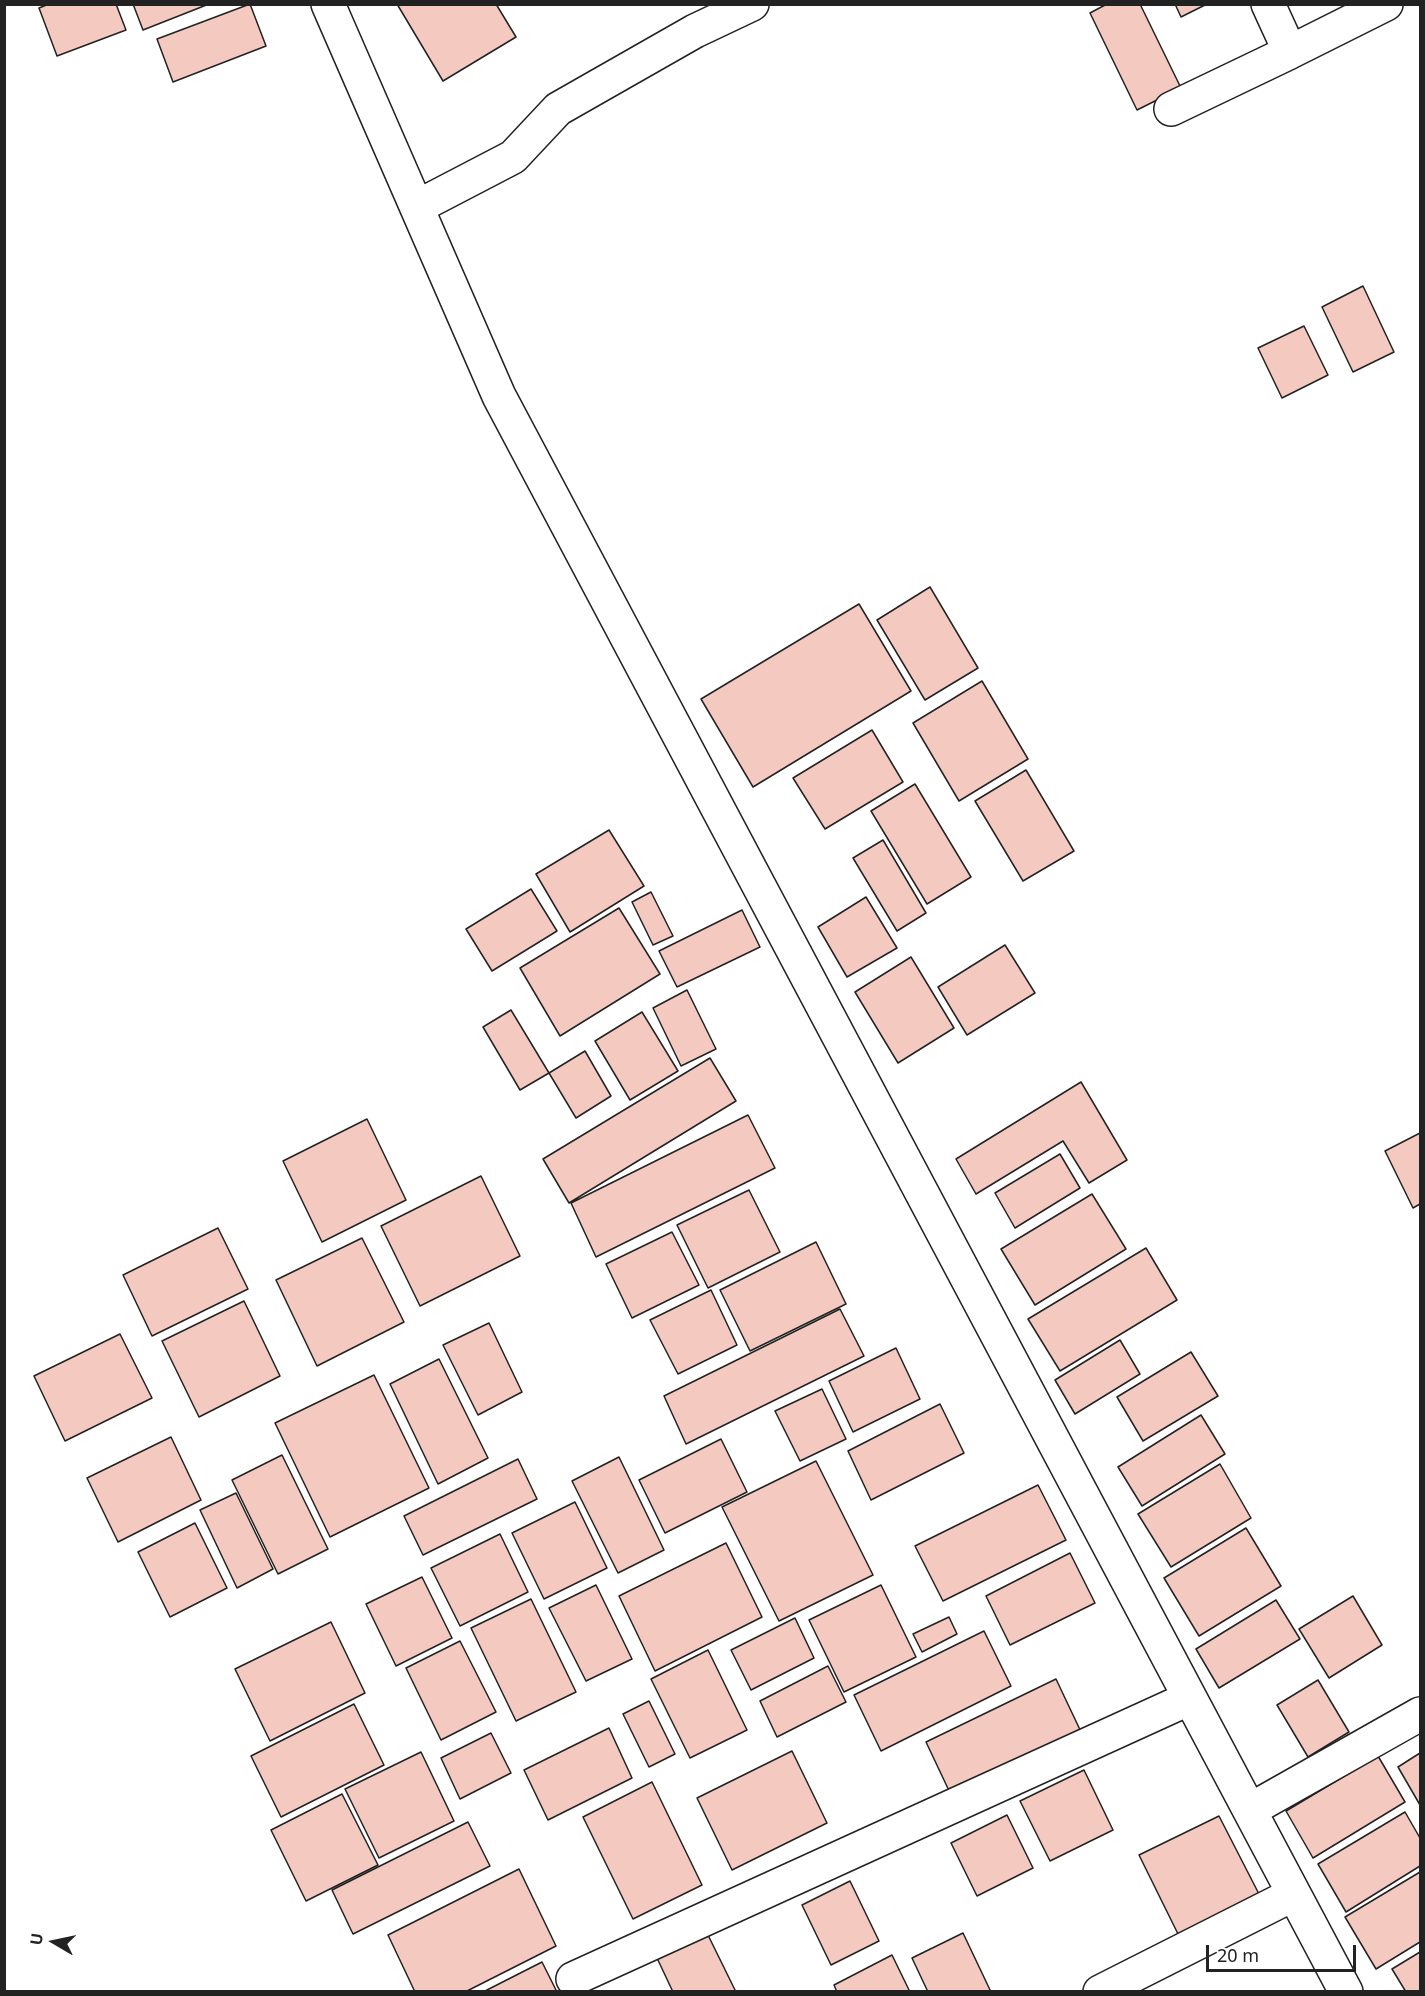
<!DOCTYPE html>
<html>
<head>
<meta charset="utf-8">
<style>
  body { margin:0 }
  #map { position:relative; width:1425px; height:1996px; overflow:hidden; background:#fff; font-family:"Noto Sans",sans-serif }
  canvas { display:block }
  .frame { position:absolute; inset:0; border:6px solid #222; pointer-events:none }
  .north { position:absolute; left:24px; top:1912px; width:60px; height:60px; -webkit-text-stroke:4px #fff; paint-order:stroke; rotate:279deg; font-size:16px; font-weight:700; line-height:24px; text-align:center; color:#222 }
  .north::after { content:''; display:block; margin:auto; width:21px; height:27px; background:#222; clip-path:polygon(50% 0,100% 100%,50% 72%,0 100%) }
  .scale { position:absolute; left:1206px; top:1945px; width:150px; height:27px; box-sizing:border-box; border:3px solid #222; border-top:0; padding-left:8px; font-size:18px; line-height:21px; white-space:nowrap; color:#222; -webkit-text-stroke:4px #fff; paint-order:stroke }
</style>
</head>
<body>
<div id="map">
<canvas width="1425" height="1996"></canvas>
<div class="frame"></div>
<div class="north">U</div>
<div class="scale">20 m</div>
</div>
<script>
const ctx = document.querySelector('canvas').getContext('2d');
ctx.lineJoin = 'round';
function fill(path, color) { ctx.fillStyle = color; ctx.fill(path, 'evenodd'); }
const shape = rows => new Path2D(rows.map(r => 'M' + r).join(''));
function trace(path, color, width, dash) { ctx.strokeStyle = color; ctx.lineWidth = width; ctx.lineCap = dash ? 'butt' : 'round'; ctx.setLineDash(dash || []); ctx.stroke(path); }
const building = shape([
  [49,4,116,4,126,30,57,56,39,8,49,4],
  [133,4,209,4,143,30,133,4],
  [250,4,266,46,173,82,157,39,250,4],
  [397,4,496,4,516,37,443,81,397,4],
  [1107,4,1140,4,1181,88,1137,110,1090,13,1107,4],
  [1175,4,1207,4,1181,17,1175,4],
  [1363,286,1394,352,1353,372,1322,307,1363,286],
  [1304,326,1328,375,1282,398,1258,348,1304,326],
  [930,587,978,668,925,700,877,620,930,587],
  [859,604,911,691,753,787,701,699,859,604],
  [982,681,1028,759,959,801,913,723,982,681],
  [872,730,903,782,825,829,793,778,872,730],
  [1026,770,1074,851,1023,881,975,801,1026,770],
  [915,784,971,877,927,904,871,811,915,784],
  [609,830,644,886,570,932,536,874,609,830],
  [883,840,926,913,897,931,853,858,883,840],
  [531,889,557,931,492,971,466,929,531,889],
  [651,892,673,936,653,945,632,902,651,892],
  [866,897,897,948,847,977,818,927,866,897],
  [619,908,660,974,560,1036,520,968,619,908],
  [742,910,760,947,677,987,659,951,742,910],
  [1005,945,1035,993,967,1035,938,987,1005,945],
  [911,957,954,1028,898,1063,855,992,911,957],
  [687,990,716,1049,681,1066,653,1008,687,990],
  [511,1010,549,1073,520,1090,483,1027,511,1010],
  [642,1012,678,1071,630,1100,595,1041,642,1012],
  [585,1051,611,1096,576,1118,549,1073,585,1051],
  [710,1058,736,1101,569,1203,543,1159,710,1058],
  [1081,1082,1127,1160,1089,1183,1063,1141,976,1194,956,1159,1081,1082],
  [748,1115,775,1168,596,1257,571,1203,748,1115],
  [367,1119,406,1200,322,1242,283,1161,367,1119],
  [1420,1133,1420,1204,1413,1208,1385,1151,1420,1133],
  [1060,1154,1080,1188,1015,1228,995,1193,1060,1154],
  [481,1176,520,1256,420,1306,381,1226,481,1176],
  [749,1190,780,1252,708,1288,677,1225,749,1190],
  [1092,1194,1126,1249,1035,1305,1001,1249,1092,1194],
  [218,1228,248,1289,152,1336,123,1275,218,1228],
  [672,1232,699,1285,632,1318,606,1264,672,1232],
  [362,1238,404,1322,317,1366,276,1280,362,1238],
  [816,1242,846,1304,750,1351,720,1290,816,1242],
  [1146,1248,1177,1300,1060,1371,1028,1319,1146,1248],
  [711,1290,737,1345,678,1374,650,1320,711,1290],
  [244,1301,280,1376,199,1417,162,1341,244,1301],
  [840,1309,864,1356,686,1444,664,1396,840,1309],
  [489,1323,522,1392,478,1415,443,1345,489,1323],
  [120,1334,152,1398,65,1441,34,1376,120,1334],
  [1120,1340,1140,1374,1075,1414,1055,1380,1120,1340],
  [896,1348,920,1399,853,1432,829,1381,896,1348],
  [1191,1352,1218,1396,1143,1441,1117,1397,1191,1352],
  [439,1359,488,1458,438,1484,390,1384,439,1359],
  [374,1375,429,1488,330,1537,275,1423,374,1375],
  [822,1389,846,1439,800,1461,775,1411,822,1389],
  [940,1404,964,1453,871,1500,848,1451,940,1404],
  [1201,1415,1225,1454,1142,1506,1118,1467,1201,1415],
  [171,1437,201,1500,118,1542,87,1478,171,1437],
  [721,1439,747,1492,665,1533,639,1480,721,1439],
  [282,1455,328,1549,278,1574,232,1480,282,1455],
  [619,1457,664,1550,618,1573,572,1481,619,1457],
  [518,1459,537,1499,423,1555,404,1516,518,1459],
  [816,1461,873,1575,779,1621,722,1507,816,1461],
  [1220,1464,1251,1518,1171,1567,1138,1514,1220,1464],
  [1038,1485,1066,1540,943,1601,915,1546,1038,1485],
  [236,1493,273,1569,237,1588,200,1510,236,1493],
  [575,1502,607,1568,544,1599,512,1533,575,1502],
  [195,1523,227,1588,170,1617,138,1552,195,1523],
  [1246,1528,1281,1586,1199,1636,1164,1578,1246,1528],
  [500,1534,528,1592,460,1626,431,1568,500,1534],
  [726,1543,762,1617,655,1671,619,1596,726,1543],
  [1070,1553,1095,1603,1010,1645,986,1596,1070,1553],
  [422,1577,452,1638,396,1666,366,1604,422,1577],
  [596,1585,632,1659,586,1681,549,1608,596,1585],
  [881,1585,916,1657,844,1692,809,1620,881,1585],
  [1353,1596,1382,1645,1329,1678,1299,1629,1353,1596],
  [531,1599,576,1692,516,1721,471,1628,531,1599],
  [1276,1600,1300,1639,1219,1688,1196,1649,1276,1600],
  [949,1617,957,1634,922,1652,913,1634,949,1617],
  [795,1618,814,1658,751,1690,731,1650,795,1618],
  [331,1622,365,1693,270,1741,235,1669,331,1622],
  [984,1631,1011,1686,881,1751,854,1695,984,1631],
  [460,1641,496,1712,441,1740,406,1668,460,1641],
  [708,1650,747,1730,690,1758,651,1679,708,1650],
  [828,1666,846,1702,777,1737,760,1701,828,1666],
  [1056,1679,1082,1734,952,1797,926,1742,1056,1679],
  [1318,1680,1349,1732,1308,1757,1277,1705,1318,1680],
  [649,1701,675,1754,649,1767,623,1714,649,1701],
  [354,1704,384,1765,281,1817,251,1756,354,1704],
  [609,1728,632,1778,548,1820,524,1770,609,1728],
  [491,1733,511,1773,460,1799,441,1758,491,1733],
  [792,1751,827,1823,732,1870,697,1798,792,1751],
  [421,1752,454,1821,379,1858,345,1789,421,1752],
  [1420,1753,1420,1805,1398,1767,1420,1753],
  [1378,1756,1405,1802,1313,1858,1286,1811,1378,1756],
  [1084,1770,1113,1830,1050,1861,1020,1801,1084,1770],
  [652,1782,702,1885,633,1919,583,1817,652,1782],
  [342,1794,378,1865,306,1901,271,1830,342,1794],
  [1405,1812,1420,1838,1420,1866,1346,1912,1318,1864,1405,1812],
  [1007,1815,1033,1868,977,1896,951,1843,1007,1815],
  [1219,1816,1260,1896,1179,1936,1139,1855,1219,1816],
  [468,1822,490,1866,353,1934,332,1890,468,1822],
  [519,1869,556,1946,465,1992,415,1992,388,1935,519,1869],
  [1420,1872,1420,1942,1376,1969,1345,1917,1420,1872],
  [850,1881,879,1941,831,1965,802,1905,850,1881],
  [707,1933,736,1992,673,1992,657,1958,707,1933],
  [963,1933,991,1992,928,1992,912,1958,963,1933],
  [1420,1952,1420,1992,1406,1992,1392,1969,1420,1952],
  [892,1955,910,1992,837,1992,834,1985,892,1955],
  [542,1962,557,1992,483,1992,542,1962]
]);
fill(building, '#f3c9c0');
trace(building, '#222', 1.5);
const street = shape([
  [328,4,499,396,1346,1992],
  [1268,4,1290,52,1386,4],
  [1171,109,1290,52],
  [417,207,513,157,558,109,695,31,752,4],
  [1250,1810,1420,1714],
  [573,1979,1190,1698],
  [1100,1992,1294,1894]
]);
trace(street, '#222', 36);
trace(street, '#fff', 33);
</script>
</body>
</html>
